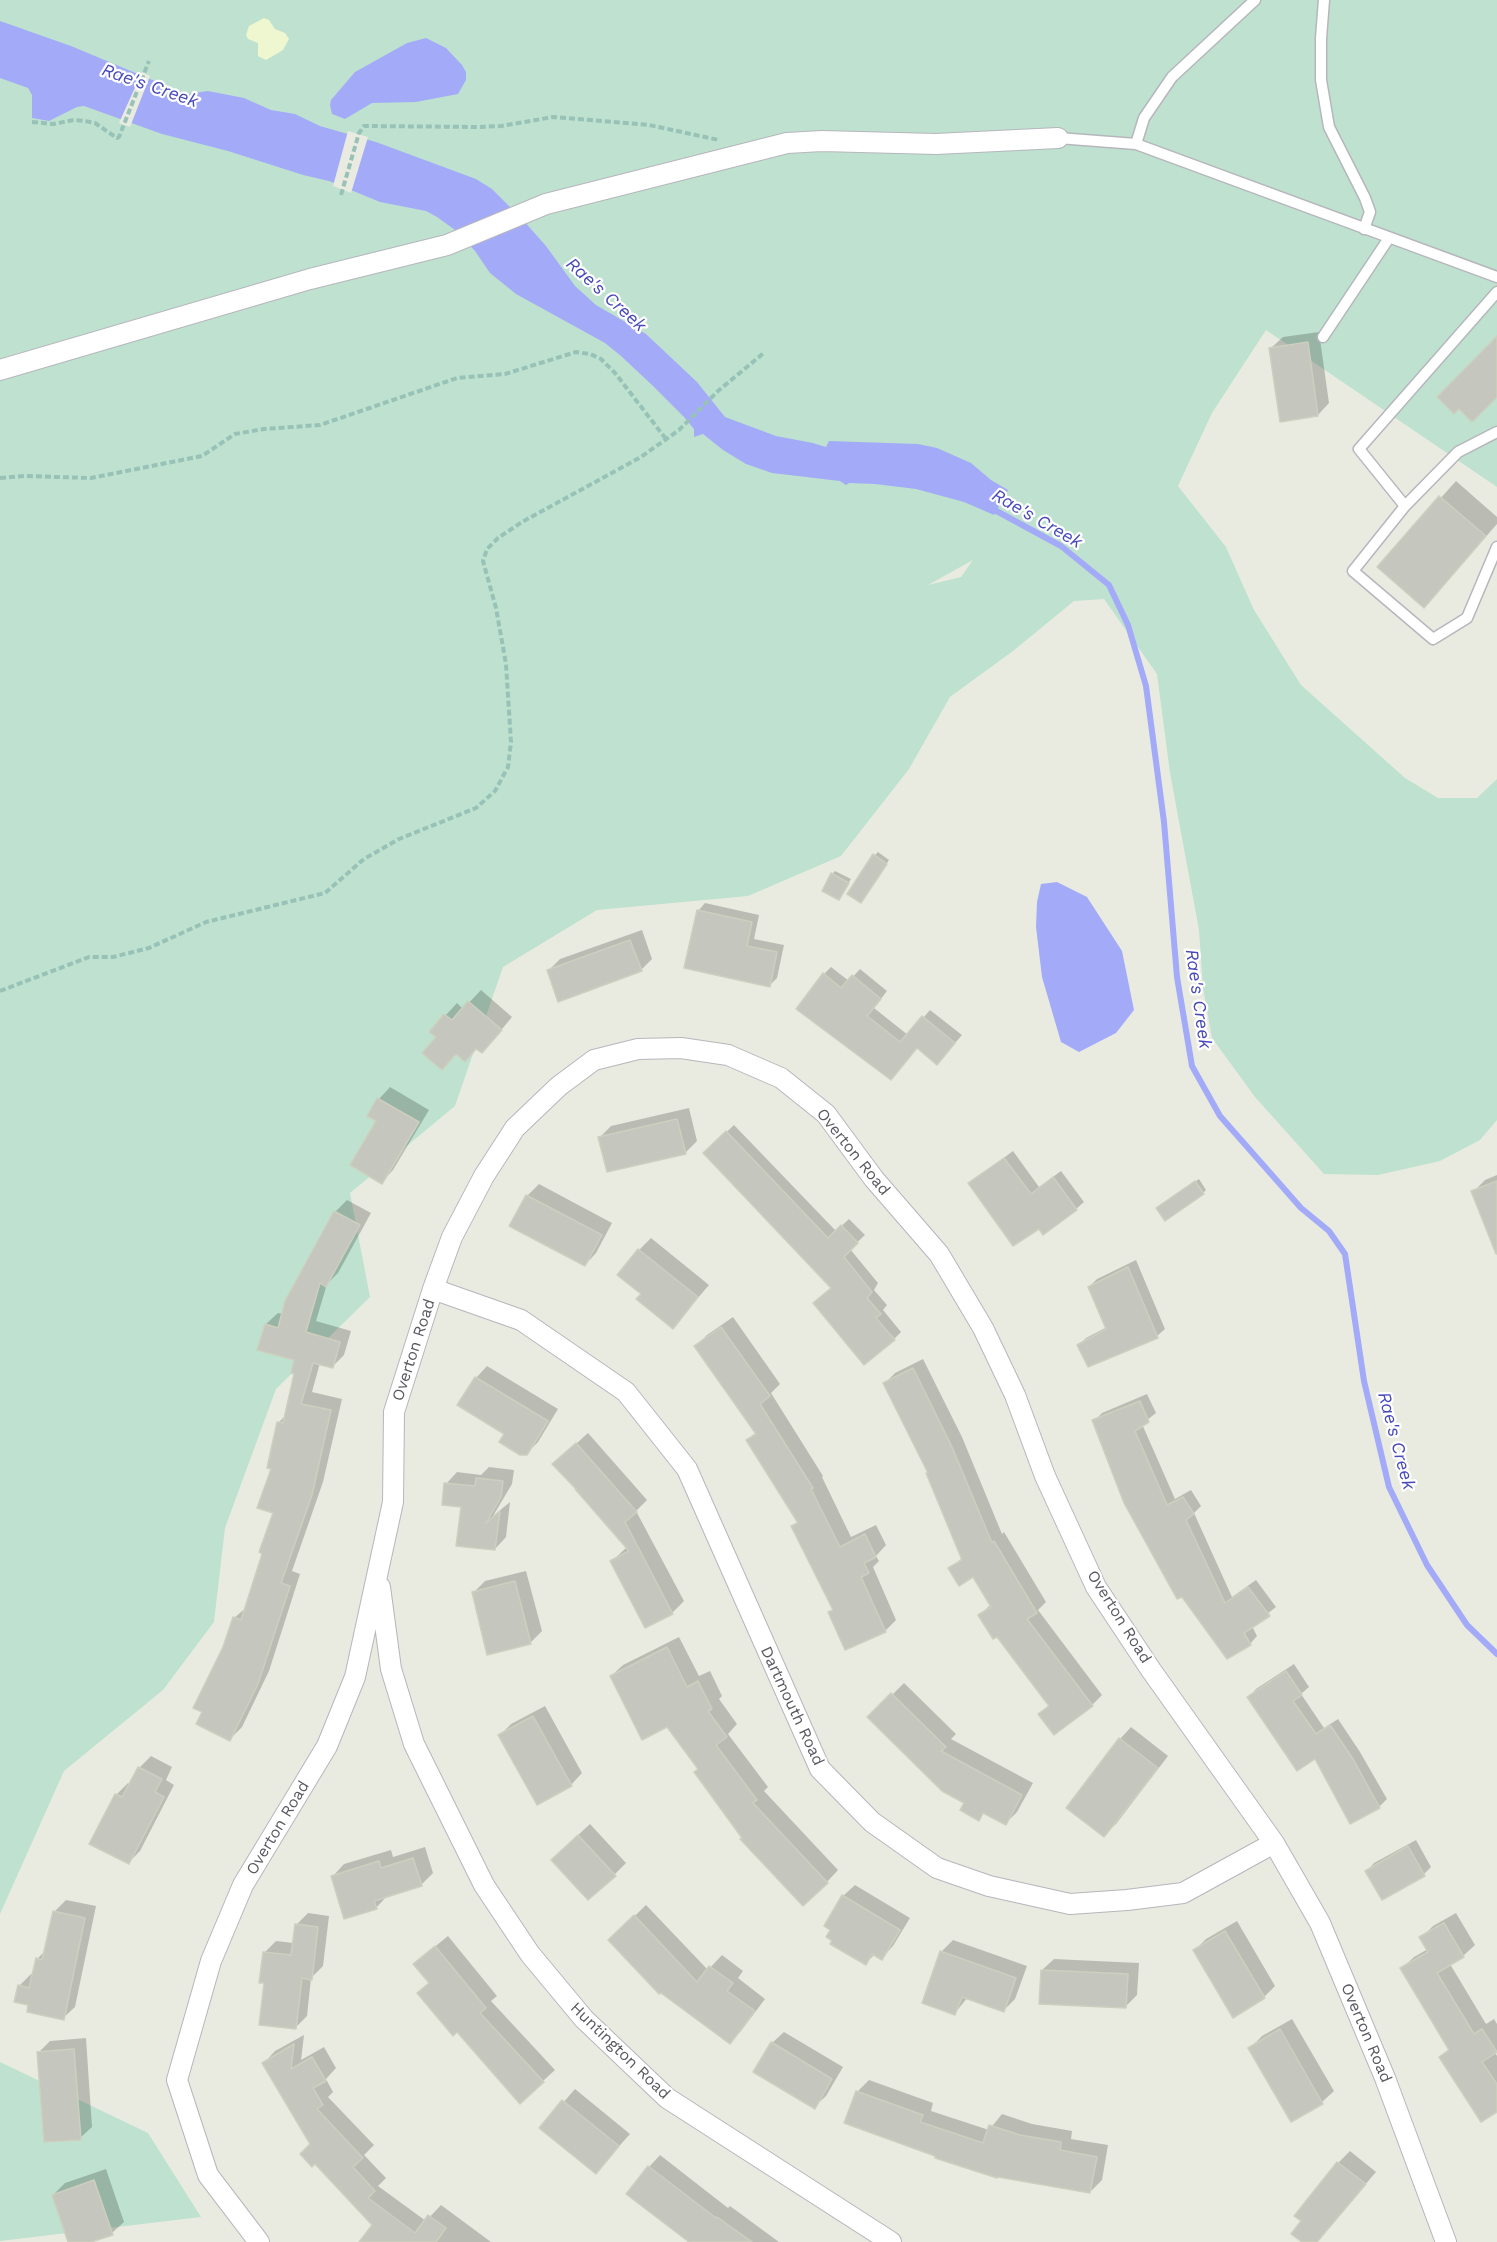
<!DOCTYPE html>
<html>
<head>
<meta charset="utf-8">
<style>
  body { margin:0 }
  canvas { display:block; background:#e9ebe1 }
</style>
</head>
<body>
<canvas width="1497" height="2242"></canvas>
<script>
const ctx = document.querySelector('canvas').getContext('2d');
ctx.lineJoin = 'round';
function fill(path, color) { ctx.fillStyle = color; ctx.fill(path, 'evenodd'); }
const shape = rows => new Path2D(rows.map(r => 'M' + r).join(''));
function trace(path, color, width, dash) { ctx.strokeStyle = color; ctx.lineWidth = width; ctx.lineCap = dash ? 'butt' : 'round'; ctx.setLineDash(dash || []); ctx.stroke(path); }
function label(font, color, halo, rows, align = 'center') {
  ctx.font = font + ' "Work Sans",sans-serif'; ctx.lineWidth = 4.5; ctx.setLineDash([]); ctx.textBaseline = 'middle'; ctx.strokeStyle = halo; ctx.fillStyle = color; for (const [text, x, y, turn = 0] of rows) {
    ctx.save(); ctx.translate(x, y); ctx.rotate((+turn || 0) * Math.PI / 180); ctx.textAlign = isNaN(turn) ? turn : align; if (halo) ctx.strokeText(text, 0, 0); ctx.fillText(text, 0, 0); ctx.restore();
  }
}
fill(shape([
  [0,0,1497,0,1497,487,1266,330,1212,413,1178,486,1226,547,1254,610,1301,685,1405,778,1438,798,1477,798,1497,779,1497,1120,1480,1140,1440,1161,1378,1175,1324,1174,1255,1097,1212,1038,1203,988,1199,930,1170,773,1157,674,1104,599,1074,601,1013,651,950,697,909,769,841,856,748,896,597,910,503,967,455,1106,350,1193,370,1297,276,1389,225,1528,214,1622,163,1690,64,1771,0,1914],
  [973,560,961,577,928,585],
  [0,2062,148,2133,201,2217,0,2241]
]), '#bee2cf');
fill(shape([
  [264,18,269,20,275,29,285,33,289,39,283,50,266,60,258,56,258,43,248,39,246,35,249,26]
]), '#eef7d0');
fill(shape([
  [0,21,71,46,186,94,208,91,244,98,271,110,295,114,320,126,376,142,476,179,492,189,523,220,546,246,575,286,596,305,646,334,697,382,725,417,776,436,813,443,826,447,829,441,918,444,937,448,971,463,991,480,1008,490,994,515,964,502,916,489,875,484,849,483,846,485,840,481,772,473,746,464,723,450,703,434,694,437,694,429,684,417,652,385,621,356,605,343,516,294,490,273,475,251,455,230,437,217,426,211,380,202,329,181,303,175,228,151,162,134,84,106,77,107,49,121,32,118,32,95,28,88,0,78],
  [426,38,446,48,462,65,466,72,466,80,458,94,416,102,372,103,345,119,332,114,330,105,331,100,355,72,407,43],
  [1057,882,1087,897,1122,951,1134,1010,1116,1033,1079,1052,1061,1042,1042,977,1036,927,1037,902,1041,884]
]), '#a3abf9');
fill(shape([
  [142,72,150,76,130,127,119,123],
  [348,131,368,137,351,193,333,186]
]), '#e9ebe1');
fill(shape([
  [1319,332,1329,403,1318,415,1271,348,1283,337],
  [1456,481,1497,517,1497,524,1439,590,1379,567],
  [878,852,889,860,864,898,875,855],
  [835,871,851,879,839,898,832,874],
  [705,903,759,915,754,939,784,945,777,978,769,986,698,911],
  [642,930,652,959,641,970,548,971,560,959],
  [831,967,849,981,860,969,887,991,874,1008,908,1035,930,1010,962,1035,944,1056,917,1047,898,1071,824,974],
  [481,990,512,1017,493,1040,477,1048,438,1037,431,1031,457,1003,463,1009],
  [390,1087,429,1110,393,1170,382,1182,378,1121,369,1115,379,1099],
  [689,1108,697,1141,685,1153,600,1137,611,1126],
  [734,1125,836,1231,849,1219,865,1235,850,1249,878,1283,874,1290,887,1305,883,1310,901,1332,894,1339,833,1287,705,1153],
  [1013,1151,1039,1187,1061,1171,1084,1202,1076,1209,1039,1227,970,1183],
  [1497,1175,1497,1253,1473,1192,1485,1180],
  [1199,1179,1206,1190,1203,1193,1161,1205],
  [539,1184,612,1223,596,1253,585,1265,527,1196],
  [347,1200,371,1213,338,1273,327,1284,316,1321,351,1331,344,1355,332,1367,320,1363,312,1392,342,1399,323,1482,292,1571,300,1574,269,1671,242,1727,230,1739,225,1648,234,1618,247,1607,274,1512,273,1467,279,1422,286,1415,296,1373,296,1359,266,1324,278,1313,283,1314,287,1301,335,1212],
  [651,1238,709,1285,673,1327,643,1293,639,1250],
  [1136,1260,1165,1329,1157,1336,1088,1365,1079,1345,1086,1338,1107,1327,1089,1287,1097,1279],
  [733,1317,780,1384,771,1393,823,1476,822,1477,851,1537,876,1525,886,1545,876,1556,879,1561,873,1567,896,1620,885,1631,830,1613,834,1609,793,1526,798,1521,748,1440,756,1432,696,1346,707,1335],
  [923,1359,962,1437,1002,1534,1004,1532,1046,1602,1038,1610,1102,1695,1092,1705,1040,1714,1050,1704,980,1615,990,1605,974,1575,950,1569,963,1557,930,1472,885,1383,895,1373],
  [487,1366,558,1409,538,1442,526,1454,506,1433,476,1378],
  [1147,1394,1156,1413,1142,1424,1175,1499,1191,1490,1201,1506,1194,1513,1232,1597,1256,1580,1276,1607,1252,1626,1257,1636,1250,1644,1094,1421,1102,1413],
  [588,1433,647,1500,636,1511,684,1601,672,1613,612,1561,627,1547,577,1490,566,1453],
  [489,1467,514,1470,512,1484,493,1516,510,1502,506,1537,495,1549,446,1484,457,1472,481,1475],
  [526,1571,542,1631,530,1643,474,1592,485,1581],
  [679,1637,699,1676,710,1671,722,1696,719,1699,737,1724,728,1734,768,1787,764,1791,838,1870,827,1882,743,1838,700,1768,668,1725,611,1676,623,1665],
  [1294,1664,1309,1687,1301,1694,1324,1728,1338,1719,1360,1752,1387,1799,1379,1807,1315,1757,1249,1697,1256,1689],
  [904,1683,956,1734,951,1739,1033,1783,1017,1812,1005,1824,985,1812,979,1819,966,1802,870,1717],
  [545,1706,582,1773,571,1785,500,1735,511,1724],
  [1131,1727,1168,1756,1116,1824,1104,1835,1068,1808,1120,1739],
  [151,1756,172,1767,166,1780,174,1785,140,1851,129,1862,116,1795,128,1783,130,1785,139,1768],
  [590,1824,626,1863,614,1875,564,1848],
  [1416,1840,1431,1867,1424,1874,1367,1871,1374,1863],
  [425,1847,433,1873,421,1885,387,1896,376,1908,333,1876,344,1864,391,1850,393,1857],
  [855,1885,910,1918,893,1946,882,1958,875,1954,866,1963,843,1896],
  [66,1900,96,1906,75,2007,63,2018,30,2004,19,1986,31,1974,34,1975,37,1959,46,1950,54,1912],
  [646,1905,708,1970,722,1955,743,1971,738,1978,765,1999,741,2031,730,2042,610,1940],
  [308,1913,329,1916,323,1966,311,1978,307,2016,295,2028,265,1982,264,1953,276,1941,294,1943,296,1925],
  [1456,1913,1475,1945,1463,1956,1450,1964,1486,2024,1494,2019,1497,2024,1497,2050,1495,2052,1497,2056,1497,2110,1441,2058,1450,2048,1402,1968,1414,1957,1428,1949,1421,1938,1433,1926],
  [1237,1921,1275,1986,1264,1997,1195,1950,1206,1939],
  [448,1936,497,1996,491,2001,555,2070,543,2081,430,1982,427,1953],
  [953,1940,1027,1966,1015,1999,1004,2010,968,1997,955,2013,924,2002,942,1951],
  [1054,1959,1139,1963,1137,1995,1126,2006,1042,1970],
  [1292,2019,1334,2091,1322,2102,1292,2120,1250,2048,1262,2036],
  [784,2032,843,2067,826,2096,814,2107,772,2043],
  [304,2035,301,2060,324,2047,336,2068,326,2079,333,2092,328,2097,374,2145,364,2155,386,2178,378,2186,426,2221,441,2205,491,2242,372,2242,374,2225,311,2144,264,2063,275,2051],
  [86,2038,92,2127,80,2138,39,2052,50,2041],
  [869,2080,933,2103,931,2111,989,2130,1002,2114,1032,2124,1072,2131,1071,2139,1108,2145,1102,2180,1090,2192,998,2175,857,2092],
  [575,2089,630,2134,596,2172,541,2128],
  [1350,2151,1376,2172,1316,2242,1304,2242,1303,2221,1296,2216,1338,2163],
  [660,2155,728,2208,730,2206,779,2242,695,2242,649,2167],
  [106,2169,124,2222,112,2233,86,2242,69,2242,53,2195,65,2183]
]), '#0003');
trace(shape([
  [991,508,1061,546,1109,585,1128,625,1146,686,1164,822,1177,977,1192,1066,1220,1116,1301,1208,1329,1231,1345,1254,1364,1381,1389,1487,1427,1565,1467,1625,1497,1654]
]), '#a3abf9', 6);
const building = shape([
  [1497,336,1497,397,1472,422,1459,409,1454,414,1437,397,1497,336],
  [1308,342,1318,416,1280,422,1269,348,1308,342],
  [1439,496,1486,536,1424,608,1377,567,1439,496],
  [873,854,887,864,861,903,847,894,873,854],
  [831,873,849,883,839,900,822,891,831,873],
  [697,910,752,922,747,946,777,952,770,987,684,968,697,910],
  [630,940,642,971,558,1002,547,970,630,940],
  [823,973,841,988,852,975,881,999,867,1016,900,1042,922,1016,955,1043,937,1065,917,1048,891,1080,796,1009,823,973],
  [468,1001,502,1030,482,1053,476,1049,465,1062,456,1054,442,1070,422,1053,436,1037,429,1032,444,1014,452,1020,468,1001],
  [377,1098,419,1122,382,1184,350,1165,376,1121,367,1116,377,1098],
  [677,1119,686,1154,607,1172,598,1137,677,1119],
  [726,1131,828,1238,841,1225,858,1243,844,1257,872,1292,867,1298,881,1314,876,1318,895,1340,864,1365,813,1303,831,1288,703,1153,726,1131],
  [1004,1158,1031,1194,1053,1177,1077,1210,1043,1235,1039,1229,1013,1246,968,1183,1004,1158],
  [1195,1181,1204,1194,1165,1221,1156,1208,1195,1181],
  [1497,1181,1497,1254,1496,1254,1471,1191,1497,1181],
  [526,1195,602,1235,585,1266,509,1226,526,1195],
  [334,1211,360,1225,326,1287,320,1283,306,1332,340,1342,333,1368,313,1363,301,1404,331,1410,312,1495,281,1583,290,1586,258,1684,230,1741,196,1724,202,1712,193,1708,223,1647,233,1617,241,1620,262,1554,259,1552,273,1513,257,1508,271,1469,267,1468,277,1422,283,1423,294,1374,291,1373,294,1360,257,1350,265,1324,278,1328,285,1301,334,1211],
  [638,1249,698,1297,673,1329,636,1299,641,1294,617,1275,638,1249],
  [1128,1267,1158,1338,1088,1367,1077,1345,1106,1329,1088,1287,1128,1267],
  [721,1327,770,1396,760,1404,813,1488,811,1489,840,1547,865,1534,876,1557,864,1563,869,1573,861,1577,886,1632,845,1650,828,1612,833,1610,791,1526,798,1523,746,1440,756,1434,694,1346,721,1327],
  [913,1368,952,1447,992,1543,994,1541,1037,1613,1027,1619,1093,1706,1054,1735,1038,1714,1049,1706,997,1637,993,1639,978,1615,991,1607,973,1577,959,1586,948,1568,962,1560,926,1473,928,1473,883,1383,913,1368],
  [475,1377,548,1421,527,1455,520,1455,499,1442,504,1434,457,1405,475,1377],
  [1140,1401,1149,1422,1135,1431,1167,1505,1183,1497,1194,1514,1186,1520,1225,1603,1248,1587,1270,1616,1244,1633,1251,1645,1227,1659,1182,1597,1177,1599,1124,1503,1092,1420,1140,1401],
  [576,1443,637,1512,625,1522,673,1614,645,1628,610,1561,629,1551,575,1489,577,1490,552,1464,576,1443],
  [476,1478,503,1481,501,1497,486,1523,500,1511,495,1550,456,1546,461,1507,442,1505,444,1483,475,1486,476,1478],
  [515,1581,531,1644,487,1655,472,1592,515,1581],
  [667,1647,687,1687,698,1681,712,1709,708,1711,727,1737,716,1745,757,1800,753,1803,828,1883,803,1906,740,1839,742,1838,694,1772,698,1769,667,1727,642,1740,610,1676,667,1647],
  [1286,1671,1302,1695,1293,1701,1316,1734,1330,1725,1353,1759,1380,1808,1350,1824,1315,1759,1297,1771,1247,1697,1286,1671],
  [891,1693,946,1747,941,1751,1022,1795,1006,1825,983,1813,979,1821,960,1810,964,1803,942,1791,867,1717,891,1693],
  [533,1716,572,1786,537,1805,498,1735,533,1716],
  [1119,1738,1158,1768,1104,1837,1066,1808,1119,1738],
  [138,1767,162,1779,155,1792,164,1797,129,1864,89,1844,115,1794,122,1797,138,1767],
  [578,1835,616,1876,588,1900,551,1860,578,1835],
  [1408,1846,1425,1876,1382,1900,1365,1871,1408,1846],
  [413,1858,422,1886,374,1901,377,1909,344,1919,331,1876,379,1861,381,1868,413,1858],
  [842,1895,900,1930,882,1960,872,1954,866,1965,830,1944,832,1941,826,1937,830,1930,824,1926,842,1895],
  [53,1911,85,1918,64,2020,27,2012,28,2005,14,2002,18,1985,29,1988,36,1958,42,1960,53,1911],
  [634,1915,697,1982,709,1966,733,1983,727,1991,755,2011,730,2044,661,1993,659,1994,608,1940,634,1915],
  [1444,1923,1464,1957,1437,1973,1474,2034,1482,2029,1497,2052,1482,2062,1497,2084,1497,2112,1481,2122,1439,2057,1449,2050,1400,1968,1428,1952,1419,1937,1444,1923],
  [295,1924,318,1927,312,1980,302,1978,296,2029,259,2025,264,1983,259,1983,263,1952,291,1955,295,1924],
  [1225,1931,1265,1998,1233,2018,1193,1950,1225,1931],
  [435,1946,486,2008,480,2013,544,2082,520,2104,457,2032,453,2036,417,1993,429,1983,413,1964,435,1946],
  [940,1951,1016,1978,1004,2012,962,1997,955,2015,922,2003,940,1951],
  [1041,1970,1128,1974,1126,2008,1039,2004,1041,1970],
  [1280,2029,1323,2104,1291,2122,1248,2048,1280,2029],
  [771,2042,832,2079,815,2109,753,2072,771,2042],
  [294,2044,291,2069,312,2057,326,2081,313,2088,323,2105,317,2109,363,2158,353,2167,375,2191,368,2198,415,2233,428,2215,446,2228,436,2242,359,2242,372,2225,315,2164,312,2167,300,2154,310,2144,262,2063,294,2044],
  [74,2049,81,2140,44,2142,37,2052,74,2049],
  [856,2091,923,2115,920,2122,983,2143,989,2125,1020,2135,1061,2142,1060,2150,1097,2157,1090,2193,998,2177,997,2178,935,2158,935,2156,844,2123,856,2091],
  [562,2100,619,2146,596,2174,539,2128,562,2100],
  [1337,2162,1366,2184,1317,2242,1302,2242,1291,2234,1301,2221,1294,2216,1337,2162],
  [648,2166,716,2218,717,2217,752,2242,689,2242,626,2194,648,2166],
  [94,2180,113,2235,91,2242,68,2242,52,2195,94,2180]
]);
fill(building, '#c5c6bd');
trace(building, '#cdcfbf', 1.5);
const service = shape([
  [1324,0,1321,38,1321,80,1329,127,1365,198,1370,212,1364,229],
  [1058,138,1136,144,1497,277],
  [1136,144,1144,118,1172,77,1255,0],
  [1497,292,1359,449,1405,506,1353,571,1433,639,1467,618,1497,547],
  [1323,337,1389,238],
  [1405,506,1458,452,1497,432]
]);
const minor = shape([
  [0,370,310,279,447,245,546,204,787,143,822,141,936,144,1058,138],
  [433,1289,521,1320,626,1392,687,1469,820,1769,872,1822,937,1868,989,1886,1070,1904,1127,1900,1183,1893,1274,1843],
  [380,1587,391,1669,414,1744,484,1885,530,1954,584,2019,667,2098,891,2242],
  [259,2242,208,2175,177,2080,211,1961,243,1885,327,1746,355,1677,393,1502,394,1412,433,1289,452,1237,484,1176,515,1128,559,1086,594,1060,638,1049,681,1048,728,1055,781,1078,826,1114,874,1179,939,1254,983,1328,1015,1395,1045,1476,1096,1587,1151,1670,1274,1843,1320,1923,1385,2078,1446,2242]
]);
trace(service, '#b6b6bd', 13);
trace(minor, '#b6b6bd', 22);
trace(shape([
  [32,122,53,124,74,120,85,121,95,123,117,138,119,137,149,61],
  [341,195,359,133,364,126,479,127,501,126,553,117,649,125,719,140],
  [0,478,25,476,91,478,202,456,235,434,264,429,320,425,457,378,505,374,576,352,590,354,601,359,615,373,666,439],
  [0,991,89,957,113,957,149,948,206,922,325,893,364,859,399,839,476,808,495,791,508,767,511,742,506,664,496,608,483,561,487,549,498,538,522,522,641,457,679,430,718,391,765,352]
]), '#98c2b7', 4, [6, 3]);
trace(service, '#fff', 10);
trace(minor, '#fff', 20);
label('16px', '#595961', '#fff', [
  ["Overton Road",853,1152,51],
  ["Overton Road",414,1350,-72],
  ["Overton Road",1119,1617,58],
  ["Dartmouth Road",792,1706,65],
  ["Overton Road",278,1828,-59],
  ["Overton Road",1366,2033,67],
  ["Huntington Road",620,2051,44]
]);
label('italic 18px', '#484aba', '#fff', [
  ["Rae's Creek",150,86,19],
  ["Rae's Creek",606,295,42],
  ["Rae's Creek",1037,519,30],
  ["Rae's Creek",1198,999,82],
  ["Rae's Creek",1396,1441,75]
]);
</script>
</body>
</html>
